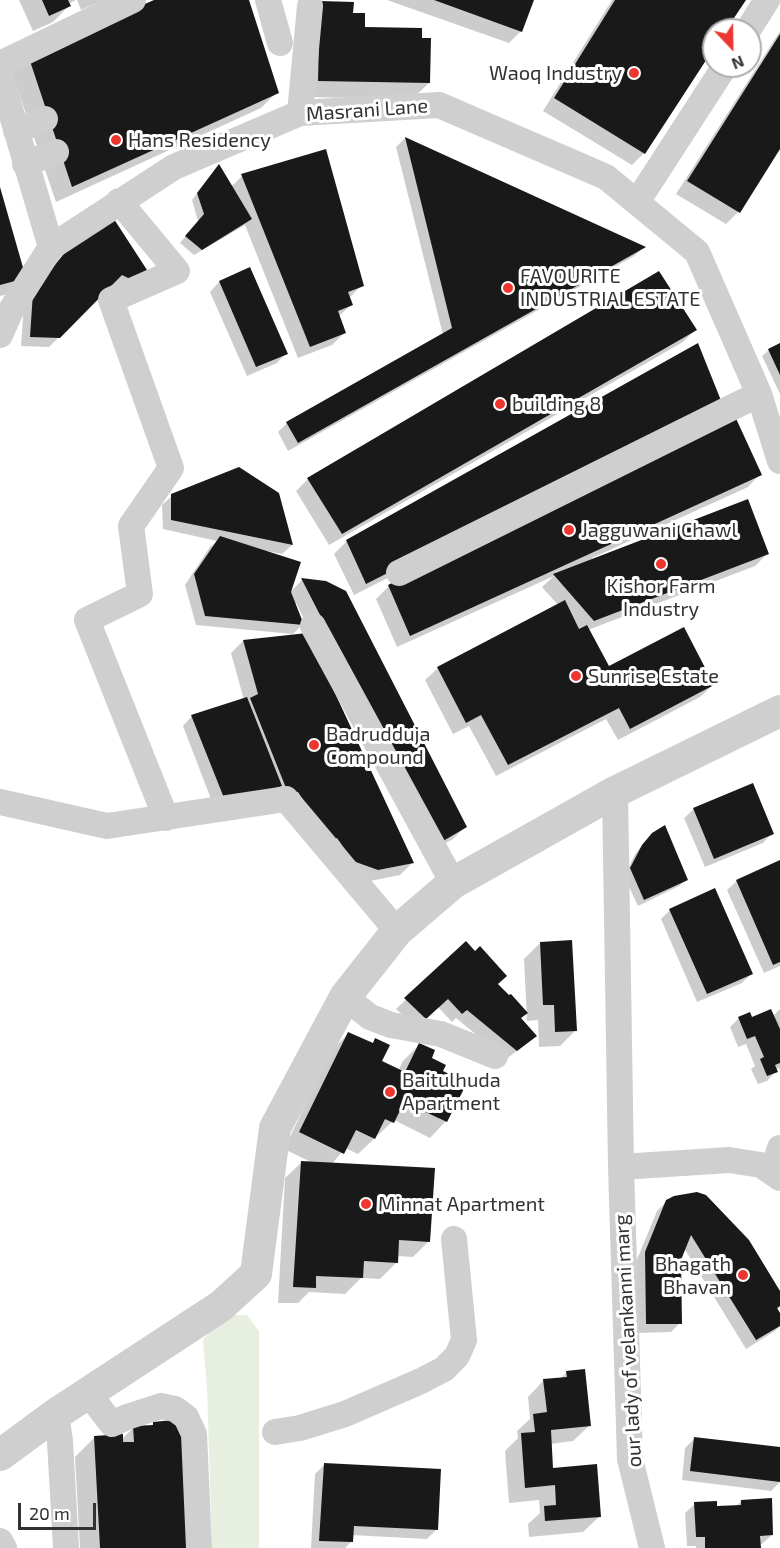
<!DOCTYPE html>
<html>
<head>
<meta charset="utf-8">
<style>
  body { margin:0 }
  #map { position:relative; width:780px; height:1548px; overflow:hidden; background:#fff; font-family:"Exo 2",sans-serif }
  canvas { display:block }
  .north { position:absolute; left:702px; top:18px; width:60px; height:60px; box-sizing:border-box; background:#fff; border:2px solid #adadad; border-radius:50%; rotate:158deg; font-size:16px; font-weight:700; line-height:24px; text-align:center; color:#323232 }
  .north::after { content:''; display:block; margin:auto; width:21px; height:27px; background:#ed362f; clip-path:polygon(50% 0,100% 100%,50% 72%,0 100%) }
  .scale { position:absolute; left:18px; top:1503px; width:78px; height:27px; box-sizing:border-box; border:3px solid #323232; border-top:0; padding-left:8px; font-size:18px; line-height:21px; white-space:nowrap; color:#323232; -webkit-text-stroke:4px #fff; paint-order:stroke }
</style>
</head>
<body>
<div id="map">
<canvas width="780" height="1548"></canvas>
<div class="north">N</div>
<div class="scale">20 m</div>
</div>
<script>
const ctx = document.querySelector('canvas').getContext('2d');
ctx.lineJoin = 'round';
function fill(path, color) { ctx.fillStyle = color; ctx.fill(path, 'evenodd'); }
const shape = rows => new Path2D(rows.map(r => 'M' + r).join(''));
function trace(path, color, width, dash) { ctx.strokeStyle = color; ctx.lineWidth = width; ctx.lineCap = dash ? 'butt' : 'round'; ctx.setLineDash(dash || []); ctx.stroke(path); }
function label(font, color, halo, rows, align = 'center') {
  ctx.font = font + ' "Exo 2",sans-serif'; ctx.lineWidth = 6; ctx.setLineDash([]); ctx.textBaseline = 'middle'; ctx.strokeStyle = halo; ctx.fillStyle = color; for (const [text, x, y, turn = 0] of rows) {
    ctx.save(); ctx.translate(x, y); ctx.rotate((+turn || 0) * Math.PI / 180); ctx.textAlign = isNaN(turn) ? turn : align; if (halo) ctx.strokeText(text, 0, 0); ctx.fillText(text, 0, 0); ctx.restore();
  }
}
fill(shape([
  [224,1315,247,1315,259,1331,259,1548,212,1548,207,1388,203,1340]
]), '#e6efe0');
fill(shape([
  [19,0,76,0,68,4,69,6,53,22,33,31],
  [77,0,104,0,81,10],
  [157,0,247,0,277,92,261,108,56,202,12,73,28,56],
  [387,0,532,0,521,31,509,43],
  [612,0,744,0,724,30,714,30,714,46,644,153,632,165,543,111],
  [352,15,363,29,429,83,412,99,302,97,304,19],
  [780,31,780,146,738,212,726,224,676,194],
  [405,138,643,248,634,256,288,451,278,432,287,423,443,335,396,147],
  [219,166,231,187,242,176,362,285,349,298,351,305,338,317,344,333,332,345,298,358,245,225,194,255,180,243,198,221,192,200],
  [0,190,24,278,8,294,0,296],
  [66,252,136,279,122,289,112,284,49,347,21,346,24,303],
  [249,269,286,353,277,363,247,376,210,292,219,282],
  [695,330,683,342,329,545,296,491,308,479],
  [697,345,708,415,354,595,334,554,346,542],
  [780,345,780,394,762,356,769,350],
  [733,414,760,474,748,487,592,558,593,560,767,554,755,566,588,630,608,668,713,685,700,697,618,740,606,719,496,776,469,726,453,734,425,680,438,668,558,605,542,587,554,576,397,647,376,599,389,586],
  [277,494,292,545,282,554,267,551,266,553,289,593,302,580,325,583,466,826,453,839,425,855,296,603,294,604,302,625,293,634,196,625,185,585,210,547,217,541,163,529,162,505,172,496],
  [243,641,412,863,400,875,365,882,285,804,216,812,183,726,192,716,244,700,231,653],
  [694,809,772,833,763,843,705,867,684,818],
  [645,841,686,880,679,886,638,906,624,876,636,853],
  [780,862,780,966,764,973,727,890,737,881],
  [670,910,751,974,742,983,697,1002,661,919],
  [465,943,520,1019,525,1045,506,1059,456,1018,452,1022,438,1007,416,1027,396,1009],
  [540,943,576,1030,560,1046,539,1047,538,1020,527,1021,524,959],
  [780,1009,780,1071,779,1068,775,1070,776,1071,767,1081,758,1084,751,1069,755,1066,746,1044,738,1047,730,1027,739,1018,773,1016],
  [349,1033,371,1044,376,1040,380,1062,398,1071,403,1061,420,1044,441,1072,446,1121,430,1138,394,1120,358,1154,345,1148,332,1164,429,1241,413,1257,397,1256,396,1263,380,1279,361,1278,345,1294,309,1292,298,1303,278,1303,285,1178,302,1162,313,1163,284,1149,332,1050],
  [667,1201,780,1294,780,1307,777,1310,780,1316,780,1326,775,1331,746,1349,684,1248,680,1259,680,1323,671,1332,637,1333,636,1262,657,1211],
  [567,1372,590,1425,573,1441,550,1444,552,1469,600,1516,583,1532,529,1537,528,1524,540,1513,539,1500,509,1503,505,1451,518,1438,517,1431,530,1419,528,1397,544,1380,560,1379],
  [153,1424,189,1548,80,1548,75,1457,95,1437,121,1440,134,1427,151,1427],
  [695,1438,780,1448,780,1482,771,1491,682,1480,685,1448],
  [325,1464,436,1530,427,1539,351,1535,351,1542,345,1548,311,1548,315,1474],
  [741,1501,772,1535,762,1544,759,1544,759,1548,696,1548,696,1546,687,1546,685,1513,695,1504,716,1508,736,1507]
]), '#0003');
fill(shape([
  [42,0,68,0,71,6,49,16],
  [154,0,249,0,279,93,72,187,28,55],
  [434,0,534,0,522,32],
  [615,0,746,0,726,30,714,30,714,48,645,154,554,98],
  [320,1,354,2,353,13,365,13,365,27,422,28,422,38,431,38,430,83,318,81],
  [780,34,780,149,740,213,687,181],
  [405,137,646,247,298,443,286,422,452,328],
  [326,149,364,286,348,292,353,305,338,311,346,333,310,347,241,174],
  [219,164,252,219,202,250,185,236,204,214,197,193],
  [0,187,26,278,0,285],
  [112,216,147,270,132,280,122,275,60,338,30,337,33,292,75,240],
  [250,267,288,354,256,367,219,281],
  [659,271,697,330,342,534,307,478],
  [698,343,722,403,366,584,346,540],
  [780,343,780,375,768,349],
  [733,412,762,475,410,636,388,585],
  [239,467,279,493,293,545,171,520,171,494],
  [748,499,769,554,594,621,553,574],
  [220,536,301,562,291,592,304,625,205,616,194,574],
  [301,578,326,581,346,591,467,827,438,844],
  [565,600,579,629,587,625,609,666,684,627,714,685,630,729,619,708,508,765,481,715,466,723,437,667],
  [307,633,414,863,378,870,353,861,337,838,330,842,298,792,288,793,250,698,258,694,243,640],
  [247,697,282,786,226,803,191,715],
  [753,783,774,834,714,859,693,808],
  [665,825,688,880,644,900,630,868,642,845,652,833],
  [780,860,780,962,773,965,736,880],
  [715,888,753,974,707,994,669,909],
  [572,940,577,1031,555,1032,554,1005,543,1005,540,942],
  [466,941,475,951,480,946,507,976,498,984,509,995,511,994,528,1013,521,1018,537,1036,517,1051,467,1010,462,1014,448,999,426,1019,404,998],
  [771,1009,780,1029,780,1063,775,1065,778,1072,767,1076,760,1059,764,1057,755,1036,747,1039,738,1017,750,1012,752,1017],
  [348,1032,373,1043,375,1038,390,1045,382,1061,405,1072,419,1043,435,1050,432,1058,446,1065,443,1071,467,1083,447,1122,404,1102,394,1123,385,1119,375,1139,356,1130,344,1154,299,1132],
  [301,1161,435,1168,430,1242,399,1240,398,1263,364,1261,363,1278,316,1276,316,1288,293,1287],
  [697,1192,706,1195,749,1240,780,1291,780,1306,777,1308,780,1313,780,1326,756,1340,691,1235,681,1260,682,1324,646,1324,645,1252,666,1200,674,1196],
  [585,1369,591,1426,551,1430,553,1468,597,1464,601,1517,545,1521,544,1506,556,1505,555,1485,525,1488,521,1433,535,1432,533,1414,547,1412,543,1379,567,1377,566,1371],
  [183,1419,190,1548,100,1548,94,1436,123,1434,123,1442,134,1442,133,1426,153,1425,153,1422],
  [694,1437,780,1447,780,1482,690,1471],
  [324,1463,441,1469,438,1530,354,1526,353,1542,319,1541],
  [772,1498,773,1535,760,1536,761,1548,705,1548,705,1537,696,1537,694,1502,717,1501,717,1506,741,1505,741,1500]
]), '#191919');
trace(shape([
  [268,0,280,43],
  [748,30,767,0],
  [0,64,133,0],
  [0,75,51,247],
  [300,113,310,6],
  [16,131,45,119],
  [25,164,56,152],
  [119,201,177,271,111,300,171,468,131,526,140,594,87,620,166,818],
  [637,202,725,66],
  [0,335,11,310,51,247,174,167,300,113,439,105,606,177,697,252,759,394,780,461],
  [399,573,759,394],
  [313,626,453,883],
  [615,792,621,1167,630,1459,652,1548],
  [0,802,107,826,286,799,397,931],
  [345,997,370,1017,391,1025,441,1034,495,1056],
  [621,1167,729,1160,761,1165,780,1178],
  [772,1172,780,1148],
  [88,1393,112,1424,127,1417,161,1406,175,1409,186,1417,194,1434,199,1548],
  [56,1414,60,1441,66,1548],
  [275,1432,300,1428,345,1414,421,1381,444,1369,457,1356,464,1340,454,1239],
  [0,1541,4,1548]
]), '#cfcfcf', 26);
trace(shape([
  [0,1455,56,1414,221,1306,256,1274,275,1128,345,997,397,931,453,883,615,792,780,711]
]), '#cfcfcf', 32);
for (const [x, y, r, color] of [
  [634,73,6,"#ed362f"],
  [116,140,6,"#ed362f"],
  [508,288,6,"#ed362f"],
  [500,404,6,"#ed362f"],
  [569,530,6,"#ed362f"],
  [661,564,6,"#ed362f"],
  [576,676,6,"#ed362f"],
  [314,745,6,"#ed362f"],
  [390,1092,6,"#ed362f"],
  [366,1204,6,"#ed362f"],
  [743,1275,6,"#ed362f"]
]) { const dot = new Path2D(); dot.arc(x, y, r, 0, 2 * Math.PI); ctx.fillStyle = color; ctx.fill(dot); trace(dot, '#fff', 2); }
label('20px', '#323232', '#fff', [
  ["Waoq Industry",622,73,"right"],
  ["Hans Residency",128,140],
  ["FAVOURITE",520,276],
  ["INDUSTRIAL ESTATE",520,299],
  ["building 8",512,404],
  ["Jagguwani Chawl",581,530],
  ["Kishor Farm",661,586,"center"],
  ["Industry",661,609,"center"],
  ["Sunrise Estate",588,676],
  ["Badrudduja",326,734],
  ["Compound",326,757],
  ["Baitulhuda",402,1080],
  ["Apartment",402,1103],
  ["Minnat Apartment",378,1204],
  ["Bhagath",731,1264,"right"],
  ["Bhavan",731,1287,"right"]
], 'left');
label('20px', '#323232', '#fff', [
  ["Masrani Lane",367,110,-4],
  ["our lady of velankanni marg",628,1341,-93]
]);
</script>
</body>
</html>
